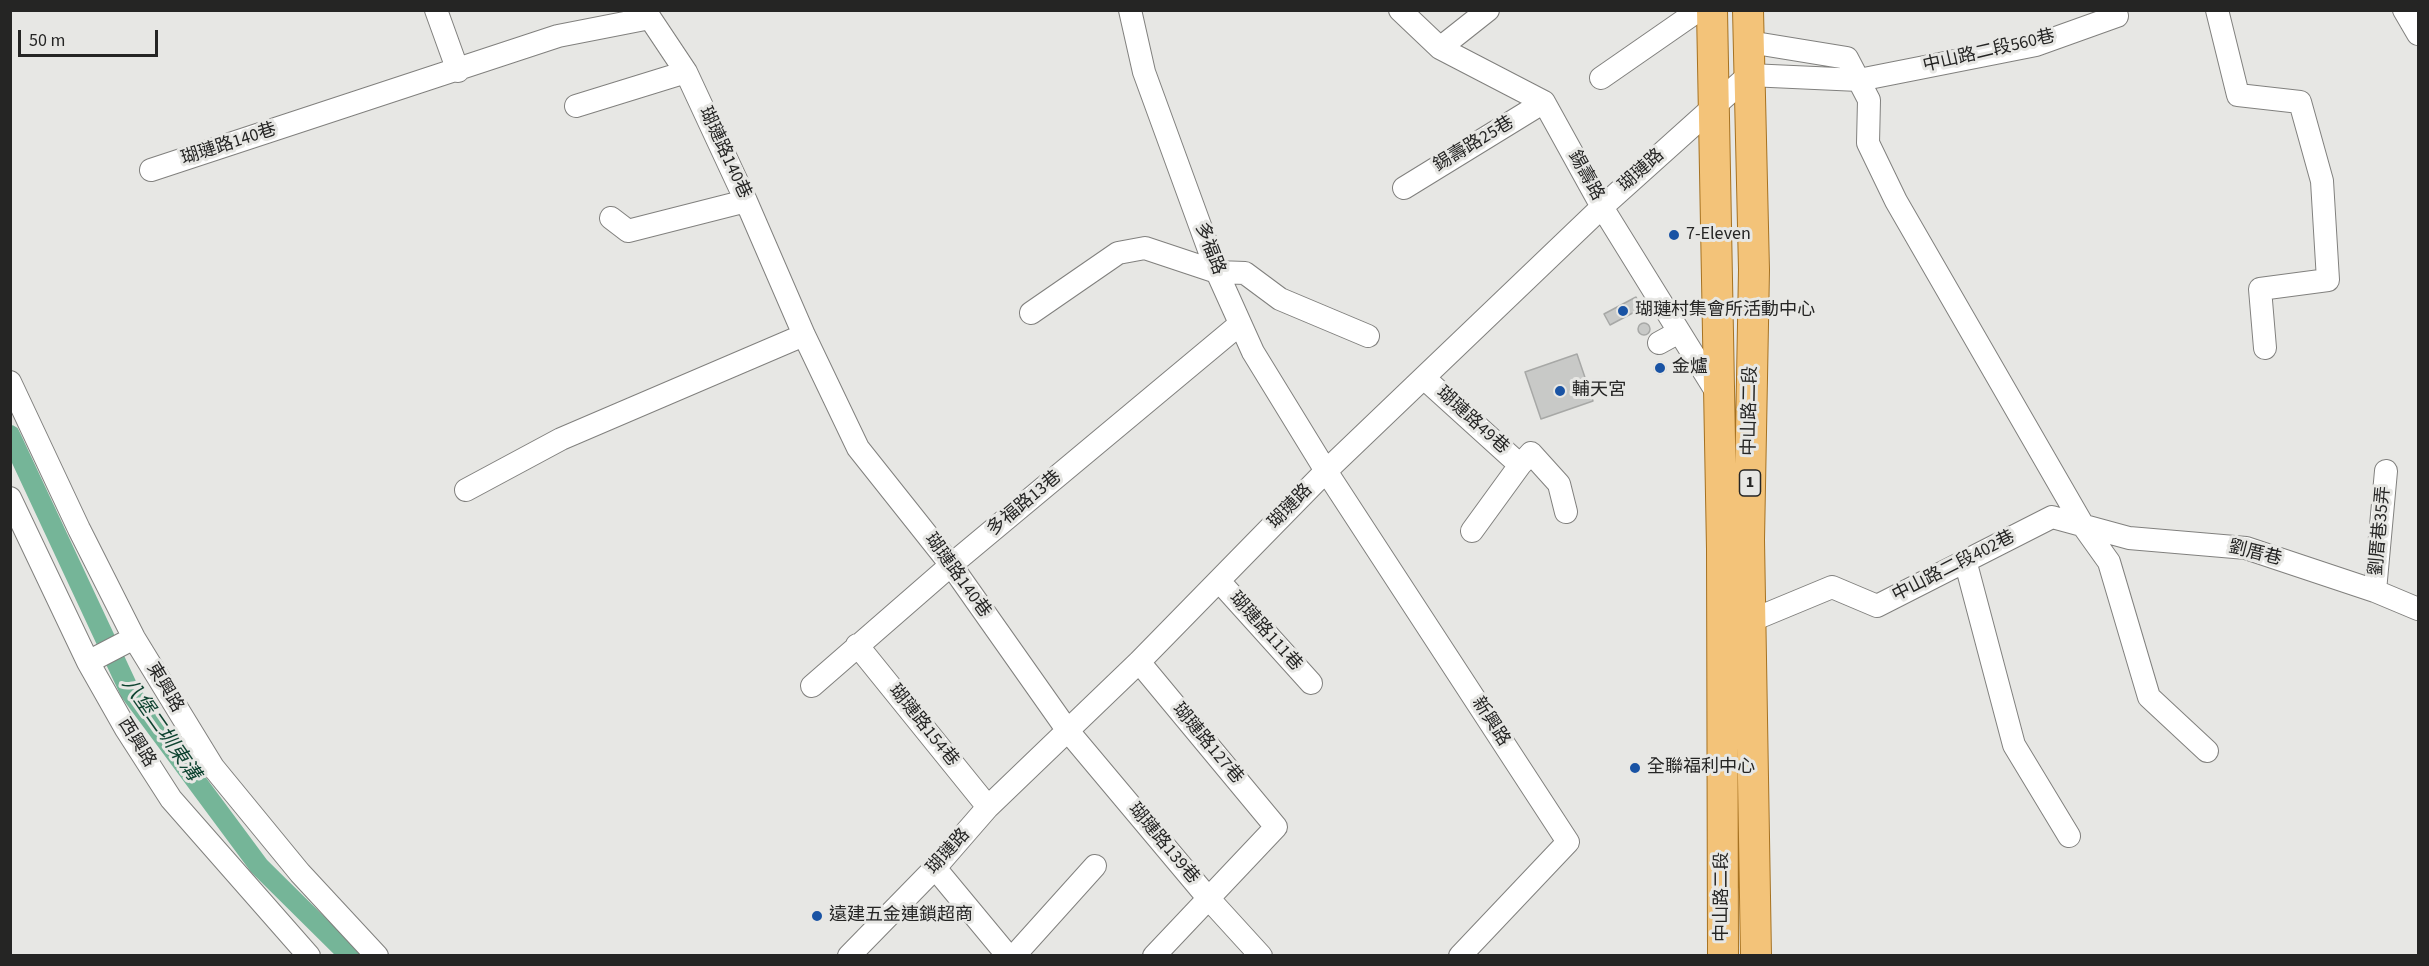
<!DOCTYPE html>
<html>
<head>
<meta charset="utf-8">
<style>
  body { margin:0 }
  #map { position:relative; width:2429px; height:966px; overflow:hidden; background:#e7e7e4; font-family:"Source Sans 3",sans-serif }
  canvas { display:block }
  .frame { position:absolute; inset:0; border:12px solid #252524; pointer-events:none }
  .scale { position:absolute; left:18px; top:30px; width:140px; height:27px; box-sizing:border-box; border:3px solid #252524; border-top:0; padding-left:8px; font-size:18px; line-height:21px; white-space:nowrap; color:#252524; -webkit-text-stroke:4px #e7e7e4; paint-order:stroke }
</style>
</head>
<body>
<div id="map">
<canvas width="2429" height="966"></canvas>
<div class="frame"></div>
<div class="scale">50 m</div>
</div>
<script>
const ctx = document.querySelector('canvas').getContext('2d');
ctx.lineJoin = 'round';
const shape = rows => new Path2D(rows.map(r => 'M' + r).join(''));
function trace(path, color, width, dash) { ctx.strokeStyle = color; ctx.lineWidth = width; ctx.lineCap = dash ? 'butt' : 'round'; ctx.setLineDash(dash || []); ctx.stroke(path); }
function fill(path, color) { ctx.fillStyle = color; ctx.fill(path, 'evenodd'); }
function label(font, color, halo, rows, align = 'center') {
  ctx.font = font + ' "Source Sans 3","Noto Sans TC",sans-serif'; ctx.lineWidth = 6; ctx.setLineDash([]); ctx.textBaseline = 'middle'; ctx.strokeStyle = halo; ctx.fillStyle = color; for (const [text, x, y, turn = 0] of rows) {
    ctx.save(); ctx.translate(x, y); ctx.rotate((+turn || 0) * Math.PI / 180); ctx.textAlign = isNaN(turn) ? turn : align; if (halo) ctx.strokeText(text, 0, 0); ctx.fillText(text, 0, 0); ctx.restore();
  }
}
trace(shape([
  [10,435,130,692,259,866,350,956]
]), '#75b598', 20);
const building = shape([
  [1636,297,1642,308,1610,325,1604,314,1636,297],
  '1638 329a6 6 0 1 1 12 0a6 6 0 1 1-12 0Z',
  [1577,354,1593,401,1541,419,1525,372,1577,354],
  '1654 368a6 6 0 1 1 12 0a6 6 0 1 1-12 0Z'
]);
fill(building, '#c8c9c7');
trace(building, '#a7a8a6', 1.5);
const minor = shape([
  [436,10,458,71],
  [1130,10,1144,72,1217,272,1253,352,1326,471,1568,842,1460,956],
  [1400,10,1440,48,1544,102,1602,207,1719,396],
  [2217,10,2238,95,2300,102,2322,181,2328,280,2260,289,2265,348],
  [2404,10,2418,34],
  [1749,42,1847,58,1869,100,1868,143,1896,201,2084,527,2109,562,2149,697,2207,751],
  [1440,48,1488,10],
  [1601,78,1699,10],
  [576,106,686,72],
  [151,170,558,36,650,18,686,72,746,201,804,335,858,448,951,565,1068,731,1209,899,1261,956],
  [1404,188,1544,102],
  [611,218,628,231,746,201],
  [1031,313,1118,253,1145,248,1217,272,1245,273,1280,299,1368,336],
  [1659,343,1679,332],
  [1424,378,1520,465,1531,453,1559,484,1566,512],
  [10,382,79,529,134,638,213,767,300,873,377,956],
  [466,490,561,439,804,335],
  [10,498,88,662,126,729,171,799,309,956],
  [1472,531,1520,465],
  [1965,560,2014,745,2069,836],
  [1219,581,1311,683],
  [2375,591,2386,471],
  [1737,620,1750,621,1832,587,1877,606,2052,517,2129,538,2246,548,2375,591,2418,609],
  [857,645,988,807],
  [88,662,134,638],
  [1139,662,1276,827,1154,956],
  [812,686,951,565,1240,324],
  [935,868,1008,956],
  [849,956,935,868,988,807,1139,662,1326,471,1602,207,1749,75,1859,80,2036,45,2117,16],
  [1014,956,1095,866]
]);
const major = shape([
  [1712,10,1722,549,1723,956],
  [1748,10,1754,270,1749,540,1756,956]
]);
trace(minor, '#81807e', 24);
trace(major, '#a67221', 32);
trace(minor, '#fff', 22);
trace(major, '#f3c379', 30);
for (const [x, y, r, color] of [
  [1674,235,6,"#1953a4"],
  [1623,311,6,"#1953a4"],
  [1660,368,6,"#1953a4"],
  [1560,391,6,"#1953a4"],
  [1635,768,6,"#1953a4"],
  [817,916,6,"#1953a4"]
]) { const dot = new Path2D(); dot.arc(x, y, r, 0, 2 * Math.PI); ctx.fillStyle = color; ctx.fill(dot); trace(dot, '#e7e7e4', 2); }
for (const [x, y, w] of [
  [1750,483,21]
]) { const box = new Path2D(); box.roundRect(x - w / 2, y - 13, w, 26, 4.5); ctx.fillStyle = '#e7e7e4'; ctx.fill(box); trace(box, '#252524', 1.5); }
label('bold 16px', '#252524', null, [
  ["1",1750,483]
]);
label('18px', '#252524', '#e7e7e4', [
  ["中山路二段560巷",1989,52,-13],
  ["瑚璉路140巷",229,145,-18],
  ["錫壽路25巷",1474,145,-31],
  ["瑚璉路140巷",724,153,65],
  ["瑚璉路",1642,171,-42],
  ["錫壽路",1585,176,61],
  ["多福路",1209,249,69],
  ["中山路二段",1751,411,-89],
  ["瑚璉路49巷",1472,421,42],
  ["多福路13巷",1025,504,-40],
  ["瑚璉路",1291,507,-46],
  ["劉厝巷35弄",2381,531,-85],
  ["劉厝巷",2255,554,14],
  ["中山路二段402巷",1954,567,-27],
  ["瑚璉路140巷",957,576,54],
  ["瑚璉路111巷",1265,632,48],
  ["東興路",164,688,59],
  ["新興路",1490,722,57],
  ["瑚璉路154巷",923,726,51],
  ["西興路",136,743,58],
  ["瑚璉路127巷",1207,744,50],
  ["瑚璉路139巷",1163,844,50],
  ["瑚璉路",949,852,-48],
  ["中山路二段",1723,897,-90]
]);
label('18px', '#252524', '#e7e7e4', [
  ["7-Eleven",1686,235],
  ["瑚璉村集會所活動中心",1635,311],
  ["金爐",1672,368],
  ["輔天宮",1572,391],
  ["全聯福利中心",1647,768],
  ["遠建五金連鎖超商",829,916]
], 'left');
label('italic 20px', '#0f4431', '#e7e7e4', [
  ["八堡二圳東溝",160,730,55]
]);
</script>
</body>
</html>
